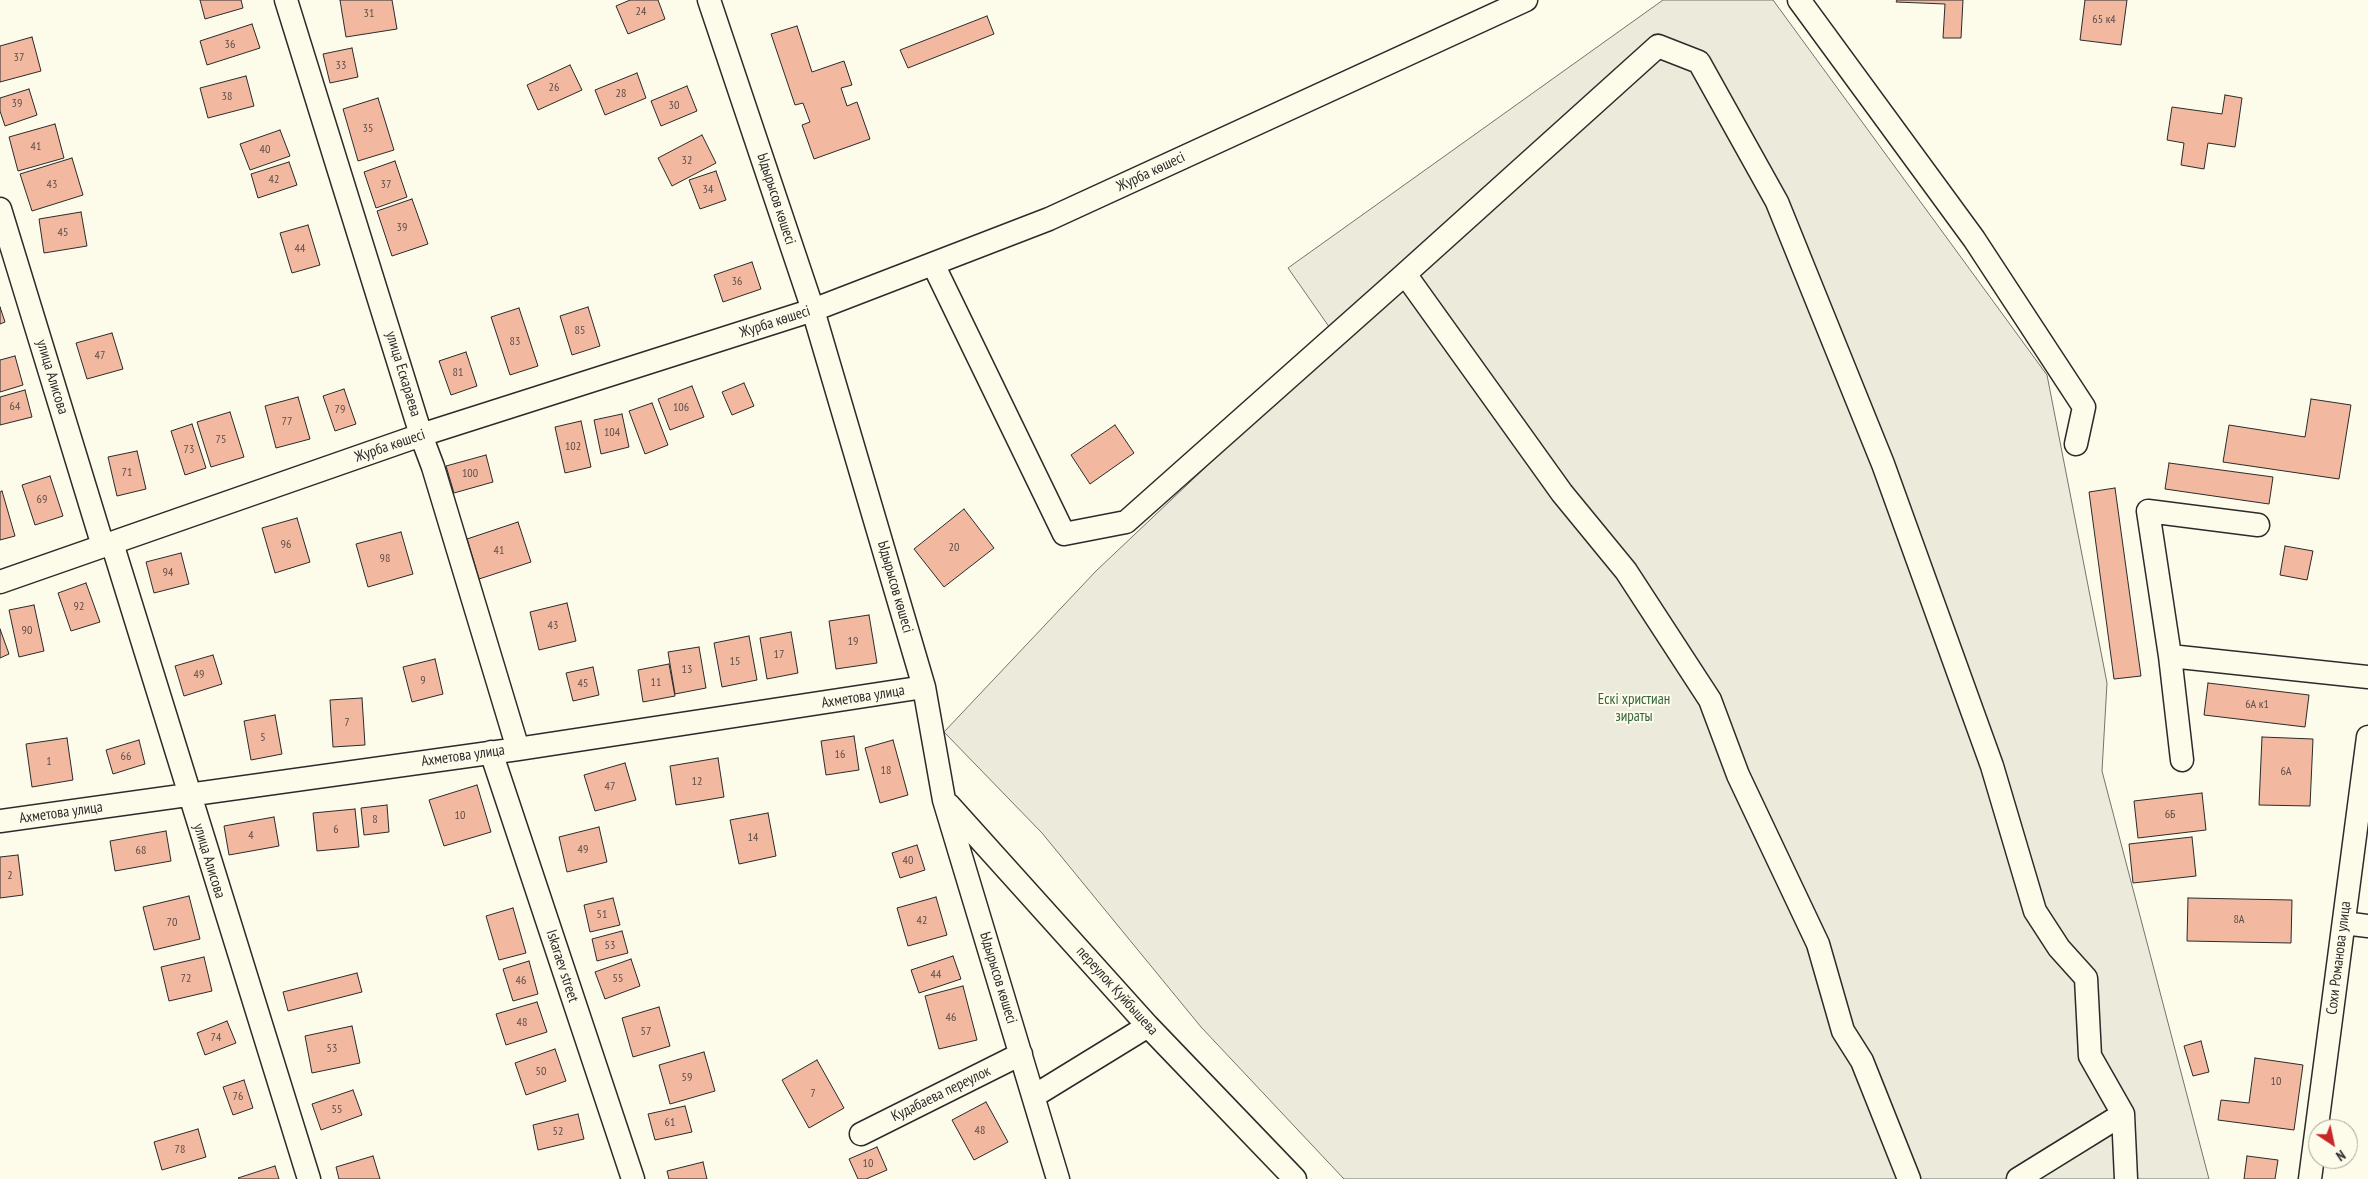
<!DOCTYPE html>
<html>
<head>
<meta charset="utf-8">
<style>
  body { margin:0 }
  #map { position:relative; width:2368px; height:1179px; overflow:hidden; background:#fdfbea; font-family:"PT Sans Narrow",sans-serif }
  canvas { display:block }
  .north { position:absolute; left:2308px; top:1119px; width:50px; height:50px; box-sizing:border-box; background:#fdfbea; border:1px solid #a9a89e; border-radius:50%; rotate:146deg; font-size:14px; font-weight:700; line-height:20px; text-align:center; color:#2b2b2b }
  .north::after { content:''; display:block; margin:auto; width:18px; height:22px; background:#c62828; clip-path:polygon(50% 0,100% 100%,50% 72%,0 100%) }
</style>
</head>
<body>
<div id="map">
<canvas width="2368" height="1179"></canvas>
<div class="north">N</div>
</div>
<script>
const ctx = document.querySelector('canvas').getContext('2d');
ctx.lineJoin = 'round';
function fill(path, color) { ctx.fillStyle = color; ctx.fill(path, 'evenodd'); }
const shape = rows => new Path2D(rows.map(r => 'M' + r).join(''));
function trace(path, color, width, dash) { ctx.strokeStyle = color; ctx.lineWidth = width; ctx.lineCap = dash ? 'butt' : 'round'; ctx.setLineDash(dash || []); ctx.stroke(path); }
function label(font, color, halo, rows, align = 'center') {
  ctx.font = font + ' "PT Sans Narrow",sans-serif'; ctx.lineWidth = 4; ctx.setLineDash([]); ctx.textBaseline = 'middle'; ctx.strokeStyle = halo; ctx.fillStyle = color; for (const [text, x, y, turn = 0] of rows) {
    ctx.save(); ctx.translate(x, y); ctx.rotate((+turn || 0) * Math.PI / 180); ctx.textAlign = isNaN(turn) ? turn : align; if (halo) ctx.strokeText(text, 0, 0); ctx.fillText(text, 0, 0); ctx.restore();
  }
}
const green = shape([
  [1663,0,1773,0,2047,375,2107,683,2102,771,2209,1179,1344,1179,1201,1027,1042,833,944,732,1096,571,1339,341,1288,268,1663,0]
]);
fill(green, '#ecebdb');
trace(green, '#74746e', 1);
const building = shape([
  [200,0,241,0,243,8,205,19,200,0],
  [340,0,392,0,397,29,346,37,340,0],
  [630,0,658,0,665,19,628,34,616,6,630,0],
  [1897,0,1963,0,1961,38,1943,38,1945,4,1896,2,1897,0],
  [2085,0,2127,0,2121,45,2080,40,2085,0],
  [987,16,994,34,908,68,900,50,987,16],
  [252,24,260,48,207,65,200,41,252,24],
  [797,26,812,72,844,61,852,85,841,88,847,106,857,102,870,139,814,159,802,125,810,122,803,103,795,105,771,34,797,26],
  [32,37,41,71,0,82,0,46,32,37],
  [352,48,358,77,330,83,323,54,352,48],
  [570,65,582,90,538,110,527,85,570,65],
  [637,73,646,98,605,115,595,90,637,73],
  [246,76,254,106,208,118,200,88,246,76],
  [687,86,697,111,661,126,651,101,687,86],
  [29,89,37,115,5,126,0,111,0,98,29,89],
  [2225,95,2242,98,2235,147,2208,143,2204,169,2181,165,2184,143,2167,140,2172,107,2222,114,2225,95],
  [378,98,394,150,358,161,343,109,378,98],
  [55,124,64,158,18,171,9,137,55,124],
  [280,130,290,156,250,170,240,144,280,130],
  [702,135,716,163,672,186,658,158,702,135],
  [72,158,83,195,32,211,20,174,72,158],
  [395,161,407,197,376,208,364,172,395,161],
  [289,162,297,185,258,198,251,174,289,162],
  [716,171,726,200,700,209,689,180,716,171],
  [412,199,428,244,392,256,377,211,412,199],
  [81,212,87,246,44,253,39,219,81,212],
  [308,225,320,265,292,273,280,233,308,225],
  [752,262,761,289,723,302,714,275,752,262],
  [0,307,5,322,0,324,0,307],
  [588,307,600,346,572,355,560,316,588,307],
  [519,308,538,366,510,375,491,317,519,308],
  [112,333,123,369,87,379,76,343,112,333],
  [466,352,477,386,451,395,439,361,466,352],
  [15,356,23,385,0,392,0,360,15,356],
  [744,383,754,406,732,415,722,392,744,383],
  [692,386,704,417,670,430,658,399,692,386],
  [344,389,356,424,335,431,323,396,344,389],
  [25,390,32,417,0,425,0,397,25,390],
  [298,397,310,439,276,448,265,406,298,397],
  [2311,399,2351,405,2339,479,2223,462,2229,425,2305,437,2311,399],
  [652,403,668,445,645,454,629,411,652,403],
  [230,412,244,457,211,467,197,422,230,412],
  [622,414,629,447,601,454,594,420,622,414],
  [581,421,591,467,565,473,555,427,581,421],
  [192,424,206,468,185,475,171,431,192,424],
  [1115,425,1134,453,1090,484,1071,455,1115,425],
  [137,451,146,489,117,496,108,457,137,451],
  [486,455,493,482,454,493,446,466,486,455],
  [2169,463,2273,477,2269,504,2165,489,2169,463],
  [50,476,63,516,35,525,22,485,50,476],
  [2115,488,2141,676,2114,679,2089,492,2115,488],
  [2,491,15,536,0,540,0,492,2,491],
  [964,509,994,548,944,587,914,549,964,509],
  [297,518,310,562,275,573,262,528,297,518],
  [518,522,531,562,479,579,467,539,518,522],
  [401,532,413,574,368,587,356,544,401,532],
  [2285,546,2313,551,2307,580,2280,575,2285,546],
  [181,553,189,584,154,593,146,562,181,553],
  [86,583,100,622,71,631,58,593,86,583],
  [567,603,576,641,539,650,530,612,567,603],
  [34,605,44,651,19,657,9,610,34,605],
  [869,615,877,663,836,669,829,621,869,615],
  [0,629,9,654,0,658,0,629],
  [791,632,798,673,767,679,760,638,791,632],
  [749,636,757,680,722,687,714,643,749,636],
  [699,647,706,688,675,694,668,652,699,647],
  [213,655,222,684,184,696,175,666,213,655],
  [435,659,443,694,412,702,403,667,435,659],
  [669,664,675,696,643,702,638,670,669,664],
  [593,667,599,695,573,701,566,673,593,667],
  [2208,683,2309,695,2305,727,2204,715,2208,683],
  [362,698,365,745,333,747,330,700,362,698],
  [275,715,282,754,251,760,244,721,275,715],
  [854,736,859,770,826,775,821,741,854,736],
  [2262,737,2313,739,2310,806,2259,805,2262,737],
  [67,738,73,780,32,787,26,744,67,738],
  [139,740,145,764,113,774,106,750,139,740],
  [893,740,908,795,880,803,865,748,893,740],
  [718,758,724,797,676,805,670,766,718,758],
  [625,763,636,800,595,811,584,775,625,763],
  [477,785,491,832,444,846,429,800,477,785],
  [2202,793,2206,830,2138,838,2134,801,2202,793],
  [387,805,389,832,364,835,361,808,387,805],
  [355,809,359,847,317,851,313,813,355,809],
  [768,813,776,856,739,864,730,820,768,813],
  [274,817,279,846,229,855,224,826,274,817],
  [599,827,607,862,567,872,559,837,599,827],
  [166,831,171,861,115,871,110,841,166,831],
  [2192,837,2196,876,2133,883,2129,844,2192,837],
  [917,845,925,870,900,878,892,853,917,845],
  [18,855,23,895,0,898,0,857,18,855],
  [189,896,200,939,154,950,143,907,189,896],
  [936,897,947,935,908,946,897,908,936,897],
  [613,898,620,925,590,932,584,905,613,898],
  [2188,898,2292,900,2291,943,2187,941,2188,898],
  [513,908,526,953,499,960,486,916,513,908],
  [622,931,628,953,597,961,592,939,622,931],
  [953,956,961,979,919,993,911,970,953,956],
  [204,957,212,991,169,1001,161,967,204,957],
  [631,959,640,986,605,999,595,972,631,959],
  [529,961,538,994,513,1001,503,969,529,961],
  [357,973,362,992,288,1011,283,992,357,973],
  [963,986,977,1040,939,1049,925,996,963,986],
  [537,1002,547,1032,506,1045,496,1014,537,1002],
  [659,1007,670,1046,633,1057,622,1018,659,1007],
  [227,1021,236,1043,205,1055,197,1033,227,1021],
  [352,1026,360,1063,312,1073,305,1036,352,1026],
  [2201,1041,2209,1072,2193,1076,2184,1046,2201,1041],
  [555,1049,566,1081,526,1095,515,1063,555,1049],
  [704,1052,715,1091,670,1104,659,1065,704,1052],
  [2255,1058,2303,1065,2294,1130,2218,1120,2221,1100,2249,1103,2255,1058],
  [817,1060,844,1108,809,1128,782,1080,817,1060],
  [244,1080,253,1108,233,1115,223,1087,244,1080],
  [353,1090,362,1115,321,1130,312,1104,353,1090],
  [986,1102,1008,1142,974,1160,952,1120,986,1102],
  [685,1106,692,1132,655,1140,648,1114,685,1106],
  [578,1114,584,1139,538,1150,533,1125,578,1114],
  [198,1129,206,1157,162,1170,154,1142,198,1129],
  [877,1147,887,1170,866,1179,858,1179,849,1159,877,1147],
  [373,1156,380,1179,339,1179,336,1167,373,1156],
  [2247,1156,2278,1160,2275,1179,2244,1179,2247,1156],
  [703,1162,707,1179,669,1179,667,1171,703,1162],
  [275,1166,279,1179,239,1179,238,1178,275,1166]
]);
fill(building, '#f2b8a0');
trace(building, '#2b2b2b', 1);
const minor = shape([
  [286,0,421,435,433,467,518,749],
  [709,0,813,310,924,687,944,800,1058,1179],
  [1799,0,1974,239,2084,407,2076,444],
  [0,209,103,546],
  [933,264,1064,534,1126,522,1405,274,1562,493,1626,571,1710,700,1738,775,1818,944,1843,1031,1862,1061,1909,1179],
  [1405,274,1658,46,1699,62,1777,202,1883,464,1992,766,2035,911,2059,948,2086,978,2090,1056,2123,1114,2126,1179],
  [112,543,309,1179],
  [0,582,421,435,813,310,1049,219,1526,0],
  [2170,656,2368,677],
  [491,752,633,1179],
  [2182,760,2170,656,2148,511,2258,525],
  [949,805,1148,1026,1295,1179],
  [0,821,518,749,924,687],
  [2344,923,2368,926],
  [1034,1096,1148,1026],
  [861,1134,1021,1054],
  [2018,1179,2123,1114],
  [2310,1179,2368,737]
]);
trace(minor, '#2b2b2b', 25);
trace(minor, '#fdfbea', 22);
label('12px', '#5d4e48', null, [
  ["24",641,12],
  ["31",369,14],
  ["65 к4",2104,20],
  ["36",230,45],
  ["37",19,58],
  ["33",341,66],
  ["26",554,88],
  ["28",621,94],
  ["38",227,97],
  ["39",17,104],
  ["30",674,106],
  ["35",368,129],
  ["41",36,147],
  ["40",265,150],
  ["32",687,161],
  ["42",274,180],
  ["43",52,185],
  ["37",386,185],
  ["34",708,190],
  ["39",402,228],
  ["45",63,233],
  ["44",300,249],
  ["36",737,282],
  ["85",580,331],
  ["83",515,342],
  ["47",100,356],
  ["81",458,373],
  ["64",15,407],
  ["106",681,408],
  ["79",340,410],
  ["77",287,422],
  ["104",612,433],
  ["75",221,440],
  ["102",573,447],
  ["73",189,450],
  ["71",127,473],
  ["100",470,474],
  ["69",42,500],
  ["96",286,545],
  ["20",954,548],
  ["41",499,551],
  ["98",385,559],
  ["94",168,573],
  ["92",79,607],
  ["43",553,626],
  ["90",27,631],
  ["19",853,642],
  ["17",779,655],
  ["15",735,662],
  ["13",687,670],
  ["49",199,675],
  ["9",423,681],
  ["11",656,683],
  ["45",583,684],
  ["6А к1",2257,705],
  ["7",347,723],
  ["5",263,738],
  ["16",840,755],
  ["66",126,757],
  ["1",49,762],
  ["18",886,771],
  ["6А",2286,772],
  ["12",697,782],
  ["47",610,787],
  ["6Б",2170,815],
  ["10",460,816],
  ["8",375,820],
  ["6",336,830],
  ["4",251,836],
  ["14",753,838],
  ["49",583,850],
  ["68",141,851],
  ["40",908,861],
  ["2",10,876],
  ["51",602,915],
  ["8А",2239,920],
  ["42",922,921],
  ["70",172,923],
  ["53",610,946],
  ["44",936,975],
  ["72",186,979],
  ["55",618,979],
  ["46",521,981],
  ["46",951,1018],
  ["48",522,1023],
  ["57",646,1032],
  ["74",216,1038],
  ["53",332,1049],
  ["50",541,1072],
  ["59",687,1078],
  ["10",2276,1082],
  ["7",813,1094],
  ["76",238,1097],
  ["55",337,1110],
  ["61",670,1123],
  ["48",980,1131],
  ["52",558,1132],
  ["78",180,1150],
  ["10",868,1164]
]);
label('15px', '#2b2b2b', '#fdfbea', [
  ["Журба көшесі",1151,172,-25],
  ["Ыдырысов көшесі",776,199,72],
  ["Журба көшесі",775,322,-18],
  ["улица Ескараева",403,374,73],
  ["улица Алисова",52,377,73],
  ["Журба көшесі",390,446,-19],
  ["Ыдырысов көшесі",895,587,74],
  ["Ахметова улица",863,697,-9],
  ["Ахметова улица",463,756,-8],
  ["Ахметова улица",61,813,-8],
  ["улица Алисова",209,861,73],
  ["Сохи Романова улица",2339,958,-83],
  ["Iskaraev street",562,966,72],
  ["Ыдырысов көшесі",998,978,73],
  ["переулок Куйбышева",1117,991,48],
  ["Кудабаева переулок",941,1094,-26]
]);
label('15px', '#34623c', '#fdfbea', [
  ["Ескі христиан",1634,700],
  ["зираты",1634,717]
]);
</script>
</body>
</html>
